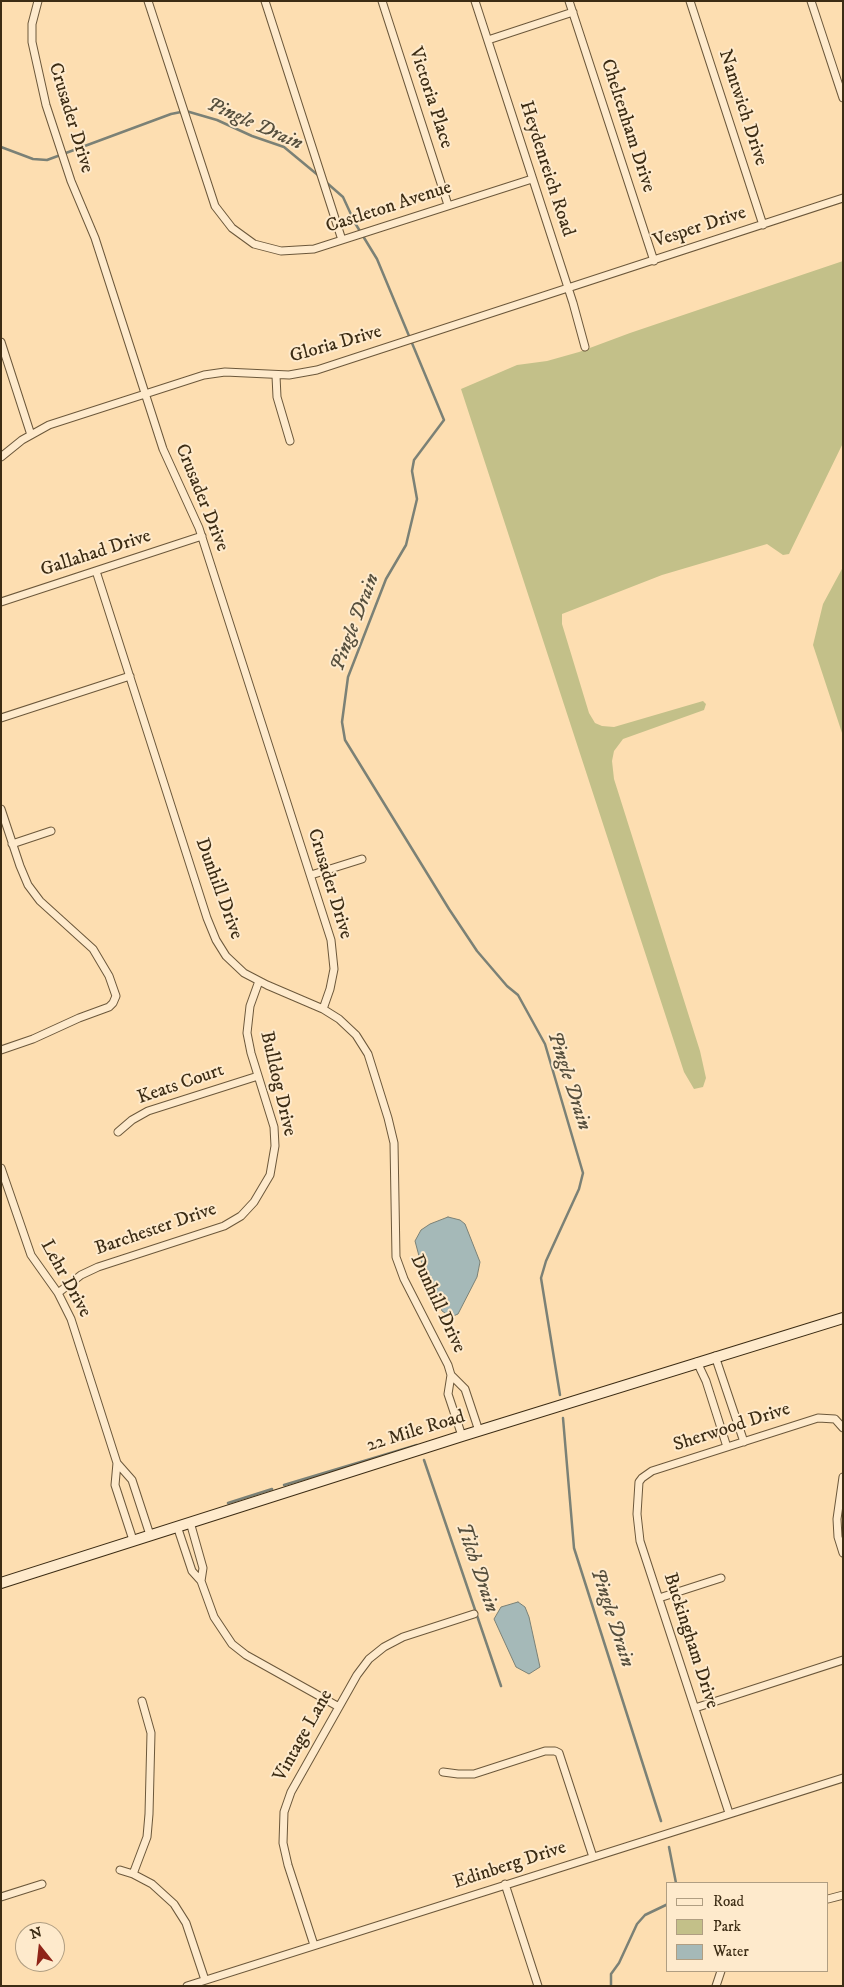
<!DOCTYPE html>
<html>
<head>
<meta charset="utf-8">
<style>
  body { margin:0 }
  #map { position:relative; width:844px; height:1987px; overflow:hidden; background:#fddeb1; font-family:"IM FELL DW Pica",serif }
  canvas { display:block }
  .frame { position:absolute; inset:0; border:2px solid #3c2c14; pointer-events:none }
  .legend { position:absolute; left:666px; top:1882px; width:162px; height:90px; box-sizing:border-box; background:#feeacc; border:1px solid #b09e82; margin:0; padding:6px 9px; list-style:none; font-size:15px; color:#3c2c14 }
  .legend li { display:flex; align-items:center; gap:10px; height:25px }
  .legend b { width:25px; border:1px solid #b09e82 }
  .north { position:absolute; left:15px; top:1922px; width:50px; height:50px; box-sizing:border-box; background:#feeacc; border:1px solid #b09e82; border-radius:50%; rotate:344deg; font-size:14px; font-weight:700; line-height:20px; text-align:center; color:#3c2c14 }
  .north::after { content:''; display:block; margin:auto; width:18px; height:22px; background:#8f2418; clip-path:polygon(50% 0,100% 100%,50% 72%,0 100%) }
</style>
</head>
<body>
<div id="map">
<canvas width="844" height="1987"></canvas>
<div class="frame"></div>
<ul class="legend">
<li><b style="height:6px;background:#feeacc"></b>Road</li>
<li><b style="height:14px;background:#c3c089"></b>Park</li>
<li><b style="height:14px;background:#a5b9b8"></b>Water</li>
</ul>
<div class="north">N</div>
</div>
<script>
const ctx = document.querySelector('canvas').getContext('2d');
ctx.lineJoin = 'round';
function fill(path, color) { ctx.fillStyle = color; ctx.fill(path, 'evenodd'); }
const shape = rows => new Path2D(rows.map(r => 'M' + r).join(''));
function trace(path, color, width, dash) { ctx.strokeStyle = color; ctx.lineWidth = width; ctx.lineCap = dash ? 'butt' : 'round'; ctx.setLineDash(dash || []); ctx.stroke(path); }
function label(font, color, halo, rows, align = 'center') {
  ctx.font = font + ' "IM FELL DW Pica",serif'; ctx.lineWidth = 4; ctx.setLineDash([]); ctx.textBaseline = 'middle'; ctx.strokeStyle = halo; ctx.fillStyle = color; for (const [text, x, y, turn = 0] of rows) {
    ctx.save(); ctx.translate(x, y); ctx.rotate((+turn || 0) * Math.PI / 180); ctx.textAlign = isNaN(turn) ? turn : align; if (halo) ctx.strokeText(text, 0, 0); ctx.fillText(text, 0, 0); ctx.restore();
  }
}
fill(shape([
  [843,261,843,443,789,554,783,555,767,544,662,575,562,614,562,624,589,713,595,723,602,726,614,727,703,701,706,704,704,710,623,739,614,751,612,761,614,779,700,1051,706,1078,703,1087,694,1089,684,1072,461,389,517,365,547,361,579,352,630,333],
  [843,567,843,736,813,645,823,604]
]), '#c3c089');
const water = shape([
  [448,1217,460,1220,465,1224,480,1262,477,1277,458,1314,451,1317,442,1311,419,1256,415,1241,421,1230,430,1224,448,1217],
  [518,1602,525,1607,529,1617,540,1667,529,1674,516,1667,494,1619,501,1607,518,1602]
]);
fill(water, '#a5b9b8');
trace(water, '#7b8176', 1);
trace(shape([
  [1,147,33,159,47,160,171,114,186,111,217,120,252,136,284,147,319,176],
  [327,183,343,197,355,223,377,259,444,420,414,460,412,471,417,499,406,545,386,579,348,677,342,722,345,740,449,909,477,951,507,986,518,995,545,1044,583,1173,579,1189,546,1261,541,1278,560,1395],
  [563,1418,574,1548,661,1821],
  [424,1460,501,1686],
  [284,1485,417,1445],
  [228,1503,272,1489],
  [669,1847,676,1883],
  [611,1986,611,1974,619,1963,637,1924,645,1915,668,1904]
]), '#7b8176', 2.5);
const street = shape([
  [38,1,32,24,32,42,46,105,71,181,95,238,163,449,199,528,331,940,334,969,330,989,323,1009],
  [148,1,215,206,232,228,254,244,281,251,314,249,532,179],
  [265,1,342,240],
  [382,1,448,205],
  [475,1,573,303,585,347],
  [569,1,654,261],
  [690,1,763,225],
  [811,1,843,98],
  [488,40,573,12],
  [1,342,31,435],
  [276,376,277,397,290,441],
  [1,457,22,440,49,425,204,375,225,372,289,375,317,370,843,198],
  [96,571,207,918,216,940,226,956,244,973,267,985,323,1009,339,1019,356,1035,368,1054,388,1118,394,1143,396,1257,404,1279,448,1365,451,1375,448,1394,462,1436],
  [1,602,202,536],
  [1,718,130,676],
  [1,809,20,866,28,885,40,901,93,949,109,976,116,996,113,1003,109,1007,79,1018,33,1039,1,1050],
  [12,844,51,831],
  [311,875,362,859],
  [118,1132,132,1120,148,1111,258,1076],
  [1,1168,31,1255,58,1293,71,1319,117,1463,115,1485,133,1540],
  [58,1293,81,1275,98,1267,224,1226,241,1216,254,1202,270,1175,275,1146,274,1127,251,1053,247,1033,250,1006,259,981],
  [715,1356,744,1442],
  [697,1362,706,1381,727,1447],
  [451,1375,465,1389,479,1431],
  [117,1463,132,1480,150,1535],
  [843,1477,837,1519,838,1537,843,1553],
  [190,1522,203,1568,201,1581],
  [177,1526,192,1571,201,1581,214,1617,232,1644,246,1655,339,1707],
  [659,1598,721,1578],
  [695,1708,843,1660],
  [443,1772,458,1774,474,1774,545,1751,555,1751,559,1753,593,1857],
  [729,1813,640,1541,637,1514,639,1482,642,1478,652,1471,818,1418,835,1419,843,1428],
  [120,1870,133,1874,152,1884,174,1904,186,1923,205,1980],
  [133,1874,147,1837,149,1814,151,1733,142,1701],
  [505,1884,538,1986],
  [1,1897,42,1884],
  [828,1899,843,1895],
  [314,1945,288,1865,283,1843,284,1812,291,1792,357,1675,369,1659,384,1647,403,1637,474,1614],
  [187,1986,843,1778],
  [716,1986,721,1971]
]);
const secondary = shape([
  [1,1583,462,1436,843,1318]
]);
trace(street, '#6c583b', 9);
trace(secondary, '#3c2c14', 12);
trace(street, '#feeacc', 7);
trace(secondary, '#feeacc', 10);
label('19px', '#3c2c14', '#feeacc', [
  ["Victoria Place",430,98,72],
  ["Nantwich Drive",742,108,72],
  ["Crusader Drive",70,118,73],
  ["Cheltenham Drive",627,126,72],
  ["Heydenreich Road",546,169,72],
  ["Castleton Avenue",389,208,-18],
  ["Vesper Drive",700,228,-18],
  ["Gloria Drive",336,345,-16],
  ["Crusader Drive",201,498,68],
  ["Gallahad Drive",96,554,-18],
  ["Crusader Drive",329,884,73],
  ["Dunhill Drive",218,889,70],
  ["Bulldog Drive",277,1084,77],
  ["Keats Court",181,1085,-19],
  ["Barchester Drive",156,1230,-19],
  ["Lehr Drive",65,1279,61],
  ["Dunhill Drive",437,1304,65],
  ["Sherwood Drive",732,1428,-18],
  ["22 Mile Road",416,1432,-17],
  ["Buckingham Drive",690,1641,72],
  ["Vintage Lane",304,1736,-61],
  ["Edinberg Drive",510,1866,-18]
]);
label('italic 20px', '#564f3d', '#feeacc', [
  ["Pingle Drain",254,125,24],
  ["Pingle Drain",356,623,-69],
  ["Pingle Drain",568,1081,72],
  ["Tilch Drain",476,1568,71],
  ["Pingle Drain",611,1618,72]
]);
</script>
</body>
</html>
